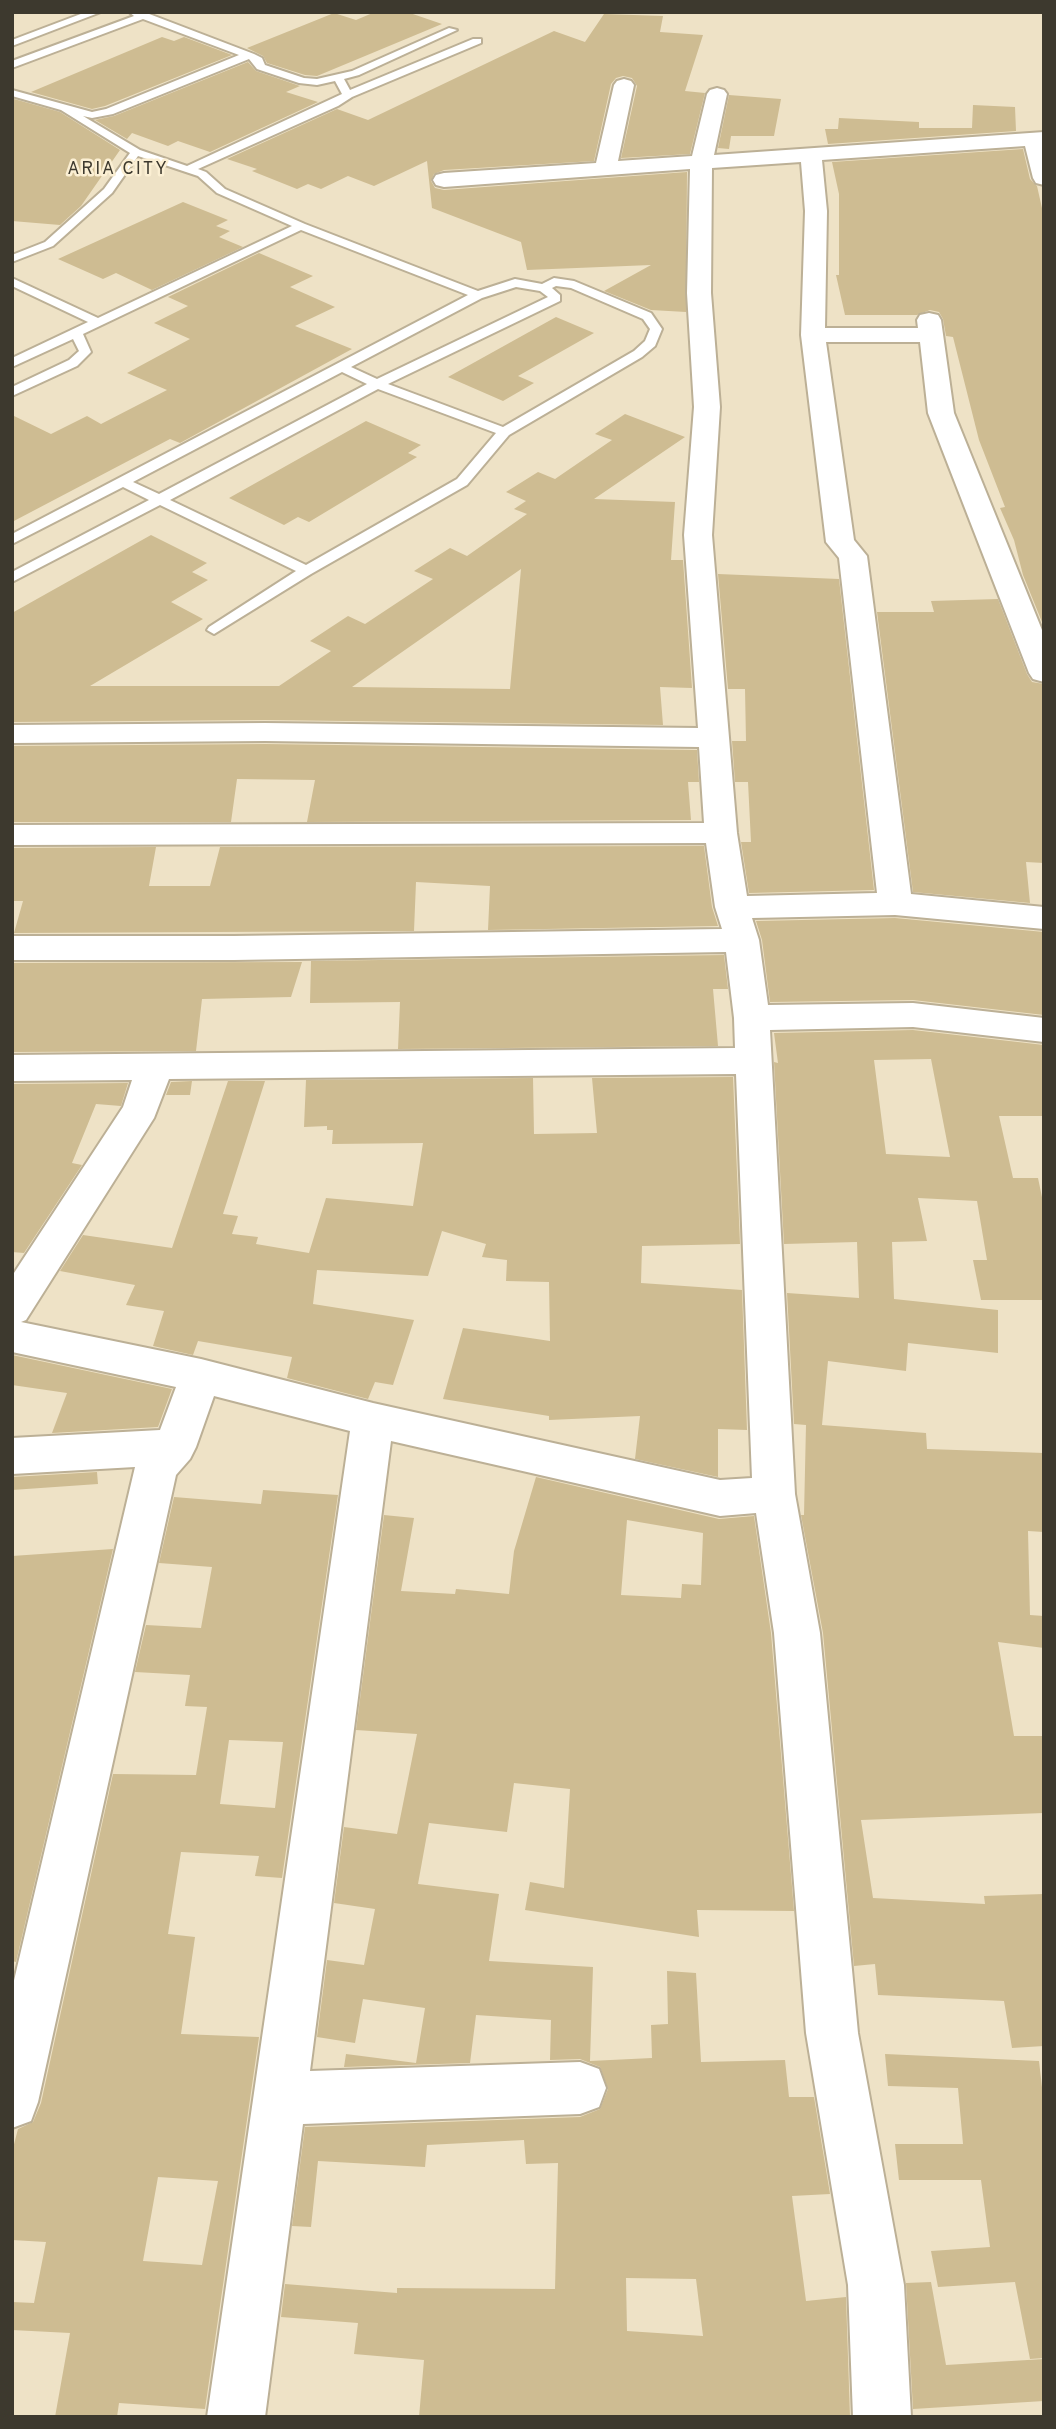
<!DOCTYPE html>
<html>
<head>
<meta charset="utf-8">
<style>
  body { margin:0 }
  #map { position:relative; width:1056px; height:2429px; overflow:hidden; background:#eee2c6; font-family:Overpass,sans-serif }
  canvas { display:block }
  .frame { position:absolute; inset:0; border:14px solid #3d392e; pointer-events:none }
</style>
</head>
<body>
<div id="map">
<canvas width="1056" height="2429"></canvas>
<div class="frame"></div>
</div>
<script>
const ctx = document.querySelector('canvas').getContext('2d');
ctx.lineJoin = 'round';
function fill(path, color) { ctx.fillStyle = color; ctx.fill(path, 'evenodd'); }
const shape = rows => new Path2D(rows.map(r => 'M' + r).join(''));
function trace(path, color, width, dash) { ctx.strokeStyle = color; ctx.lineWidth = width; ctx.lineCap = dash ? 'butt' : 'round'; ctx.setLineDash(dash || []); ctx.stroke(path); }
function label(font, color, halo, rows, align = 'center') {
  ctx.font = font + ' Overpass,sans-serif'; ctx.lineWidth = 5; ctx.setLineDash([]); ctx.textBaseline = 'middle'; ctx.strokeStyle = halo; ctx.fillStyle = color; for (const [text, x, y, turn = 0] of rows) {
    ctx.save(); ctx.translate(x, y); ctx.rotate((+turn || 0) * Math.PI / 180); ctx.textAlign = isNaN(turn) ? turn : align; if (halo) ctx.strokeText(text, 0, 0); ctx.fillText(text, 0, 0); ctx.restore();
  }
}
fill(shape([
  [375,12,407,12,442,24,317,76,305,75,267,63,263,56,247,48,334,13,356,20],
  [604,14,663,16,660,32,703,35,685,91,705,93,690,154,621,158,637,86,632,78,623,76,616,78,611,84,594,161,444,170,434,174,431,181,435,188,444,190,687,172,686,312,651,310,604,291,651,265,527,270,521,242,432,208,427,161,374,186,348,176,321,189,308,184,297,189,252,171,257,169,227,159,337,109,368,120,554,31,585,42],
  [162,37,174,41,184,37,232,55,105,106,92,109,31,92],
  [248,62,256,71,300,86,286,92,318,102,210,152,178,141,168,146,132,133,127,139,95,120,114,116],
  [729,95,781,99,774,136,731,136,729,149,718,148],
  [14,99,60,112,120,150,81,206,60,225,12,221],
  [973,105,1015,107,1016,131,828,144,825,129,838,129,839,118,919,122,919,128,972,128],
  [1023,149,1030,179,1037,186,1044,217,1044,627,1023,575,1014,540,1000,508,1005,507,979,440,953,337,946,336,943,319,939,312,930,310,917,315,845,315,836,275,839,275,839,194,832,162],
  [183,202,228,220,216,226,230,231,219,237,243,247,152,290,116,273,103,279,58,259],
  [259,253,313,276,290,287,335,307,295,326,352,349,180,443,170,439,12,522,12,415,51,434,87,416,101,424,167,390,127,373,190,339,154,323,188,306,168,297],
  [556,317,594,333,518,376,534,383,503,401,448,377],
  [625,414,685,437,594,499,675,502,671,560,683,560,692,688,660,687,663,725,265,720,12,722,12,613,151,535,207,563,192,572,208,580,171,602,203,619,90,686,279,686,331,651,310,641,348,616,365,624,433,579,414,571,450,548,467,556,527,514,514,509,526,501,506,492,538,472,555,479,612,440,595,434],
  [521,569,510,689,352,687,455,615],
  [366,421,421,445,408,453,417,457,309,522,298,517,284,525,229,498],
  [718,574,839,579,874,890,749,893,741,842,751,842,748,782,735,782,732,741,746,741,745,689,728,689],
  [998,599,1027,674,1032,682,1044,684,1044,863,1026,862,1030,903,913,892,877,612,934,612,931,601],
  [265,744,697,750,699,782,688,782,691,820,307,822,315,780,237,779,231,822,12,822,12,746],
  [704,846,712,907,718,926,488,930,490,886,416,882,414,931,14,933,23,901,12,901,12,848,156,847,149,886,210,886,220,847],
  [895,918,1044,932,1044,1015,913,1000,770,1002,762,940,756,921],
  [724,955,728,989,713,989,718,1046,398,1049,400,1002,310,1003,311,961],
  [302,962,291,997,202,999,196,1051,12,1052,12,963],
  [913,1030,1044,1045,1044,1116,999,1116,1013,1178,1038,1178,1044,1207,1044,1300,981,1300,973,1260,987,1260,977,1201,918,1198,927,1241,892,1242,894,1299,998,1310,998,1353,908,1343,906,1371,828,1361,822,1425,926,1433,927,1449,1044,1453,1044,1532,1028,1531,1030,1615,1044,1616,1044,1648,998,1642,1014,1736,1044,1736,1044,1813,861,1820,873,1898,985,1904,984,1896,1044,1894,1044,2046,1012,2048,1004,2001,878,1995,875,1964,854,1966,823,1633,801,1515,804,1515,806,1425,794,1424,787,1293,859,1298,857,1242,784,1244,774,1062,778,1063,774,1033],
  [931,1059,950,1157,886,1154,874,1060],
  [733,1077,740,1244,642,1246,641,1283,742,1290,747,1430,718,1429,718,1477,635,1459,640,1416,549,1420,549,1416,443,1399,463,1328,550,1341,549,1282,506,1281,507,1260,482,1257,486,1244,442,1231,428,1276,317,1270,313,1304,414,1320,393,1385,375,1382,368,1399,287,1378,292,1357,198,1341,193,1355,153,1346,164,1311,126,1305,135,1285,60,1271,83,1235,172,1248,228,1081,265,1081,223,1214,238,1216,232,1234,258,1237,256,1244,309,1253,326,1198,413,1206,423,1143,332,1144,333,1130,327,1130,327,1126,304,1127,306,1080,533,1078,534,1134,597,1133,592,1078],
  [192,1081,190,1095,166,1095,171,1082],
  [128,1083,121,1106,96,1104,72,1163,82,1165,24,1253,12,1252,12,1084],
  [12,1355,172,1389,158,1427,52,1433,67,1393,12,1385],
  [97,1472,98,1484,12,1490,12,1477],
  [536,1477,719,1519,754,1516,771,1633,794,1911,697,1910,699,1937,525,1910,530,1882,564,1888,570,1789,514,1783,507,1832,429,1823,418,1884,499,1894,489,1961,593,1967,590,2061,652,2058,651,2025,668,2024,667,1971,696,1973,701,2062,785,2060,789,2097,814,2097,830,2194,792,2196,806,2301,846,2297,850,2417,419,2417,424,2360,354,2354,358,2323,281,2317,285,2284,397,2293,397,2288,555,2289,558,2163,526,2164,524,2140,427,2145,425,2167,318,2161,311,2227,292,2226,305,2127,580,2117,600,2109,608,2089,600,2067,580,2059,550,2060,551,2020,476,2015,470,2063,344,2067,346,2054,416,2063,425,2008,363,1999,355,2043,317,2037,327,1960,364,1965,375,1909,334,1903,344,1827,397,1834,417,1734,356,1730,384,1515,414,1518,401,1591,455,1594,456,1589,509,1594,514,1551],
  [627,1520,703,1533,701,1585,682,1584,681,1598,621,1595],
  [626,2278,696,2279,703,2336,627,2331],
  [263,1490,338,1495,282,1878,255,1876,259,1856,181,1852,168,1934,195,1937,181,2034,259,2037,205,2409,119,2403,117,2417,55,2417,70,2333,12,2330,12,2302,34,2303,46,2242,12,2240,12,2152,18,2129,33,2122,41,2103,113,1774,196,1775,207,1707,185,1706,190,1675,135,1672,146,1625,201,1628,212,1567,159,1563,174,1497,261,1504],
  [229,1740,283,1742,275,1808,220,1804],
  [158,2177,218,2181,202,2265,143,2261],
  [113,1549,16,1962,12,1961,12,1556],
  [885,2054,1039,2061,1044,2105,1044,2358,1030,2359,1015,2282,938,2287,931,2251,990,2247,981,2180,899,2180,895,2144,963,2144,958,2088,888,2086],
  [931,2282,946,2365,1044,2359,1044,2401,913,2409,906,2283]
]), '#cebc92');
const lane = shape([
  [86,12,101,12,12,46,12,40,86,12],
  [129,12,144,12,254,54,262,58,265,65,304,78,317,79,352,71,449,28,457,30,359,75,344,79,350,90,473,39,481,39,481,43,352,97,338,106,198,169,206,172,225,189,305,224,478,291,515,279,542,284,554,278,574,281,651,313,662,329,655,346,642,357,509,435,467,485,311,574,214,634,207,630,209,627,296,571,160,505,12,582,12,572,149,500,123,487,12,544,12,534,468,295,301,230,83,334,91,352,77,366,12,396,12,387,69,360,79,351,73,339,12,367,12,358,88,322,12,286,12,278,98,318,292,226,217,193,198,176,138,156,112,193,53,246,12,262,12,255,45,242,104,189,130,153,61,110,12,96,12,90,92,112,106,109,239,55,143,19,12,68,12,61,134,16,129,12],
  [249,59,257,69,299,83,317,85,335,81,342,94,187,166,140,150,83,116,92,118,113,114,249,59],
  [556,286,571,288,643,319,650,329,645,341,634,351,503,427,388,384,560,301,560,295,552,288,556,286],
  [516,287,540,291,548,297,377,379,351,367,482,298,516,287],
  [342,372,367,384,159,494,133,482,342,372],
  [378,389,496,433,457,479,306,565,170,500,378,389]
]);
const street = shape([
  [624,79,631,81,634,85,618,161,692,156,707,94,710,90,717,88,724,90,727,94,714,155,1044,132,1044,185,1036,183,1033,178,1025,146,822,160,827,211,825,328,918,328,917,320,920,315,929,313,938,315,941,320,954,413,1044,635,1044,682,1033,679,1029,673,928,413,920,342,826,342,854,540,867,556,911,894,1044,907,1044,929,895,915,752,918,759,940,768,1005,913,1003,1044,1018,1044,1042,913,1027,770,1030,795,1494,820,1633,858,2033,904,2285,911,2417,853,2417,848,2285,806,2033,774,1633,756,1513,720,1516,391,1441,310,2071,580,2062,599,2069,606,2088,599,2107,580,2114,303,2124,265,2417,207,2417,350,1431,214,1396,196,1447,190,1459,176,1475,38,2102,31,2121,12,2128,12,1989,135,1467,12,1474,12,1438,160,1430,176,1387,12,1352,12,1276,123,1107,132,1080,12,1081,12,1055,735,1048,734,1018,726,952,234,960,12,960,12,936,234,936,722,929,715,907,706,843,12,845,12,825,704,823,699,747,265,741,12,743,12,725,265,723,698,728,684,535,694,407,687,293,690,169,444,187,436,185,433,180,436,175,444,173,596,163,614,85,617,81,624,79],
  [801,162,805,211,801,335,826,542,839,558,877,893,747,896,737,833,712,535,720,407,711,293,712,168,801,162],
  [736,1074,752,1478,720,1480,373,1403,201,1359,21,1322,26,1320,154,1118,169,1079,736,1074]
]);
trace(lane, '#bcb096', 4);
trace(street, '#bcb096', 4);
fill(lane, '#fff');
fill(street, '#fff');
ctx.letterSpacing = '2px';
label('18px', '#3d392e', '#fbefd3', [
  ["ARIA CITY",118,170]
]);
ctx.letterSpacing = '0px';
</script>
</body>
</html>
